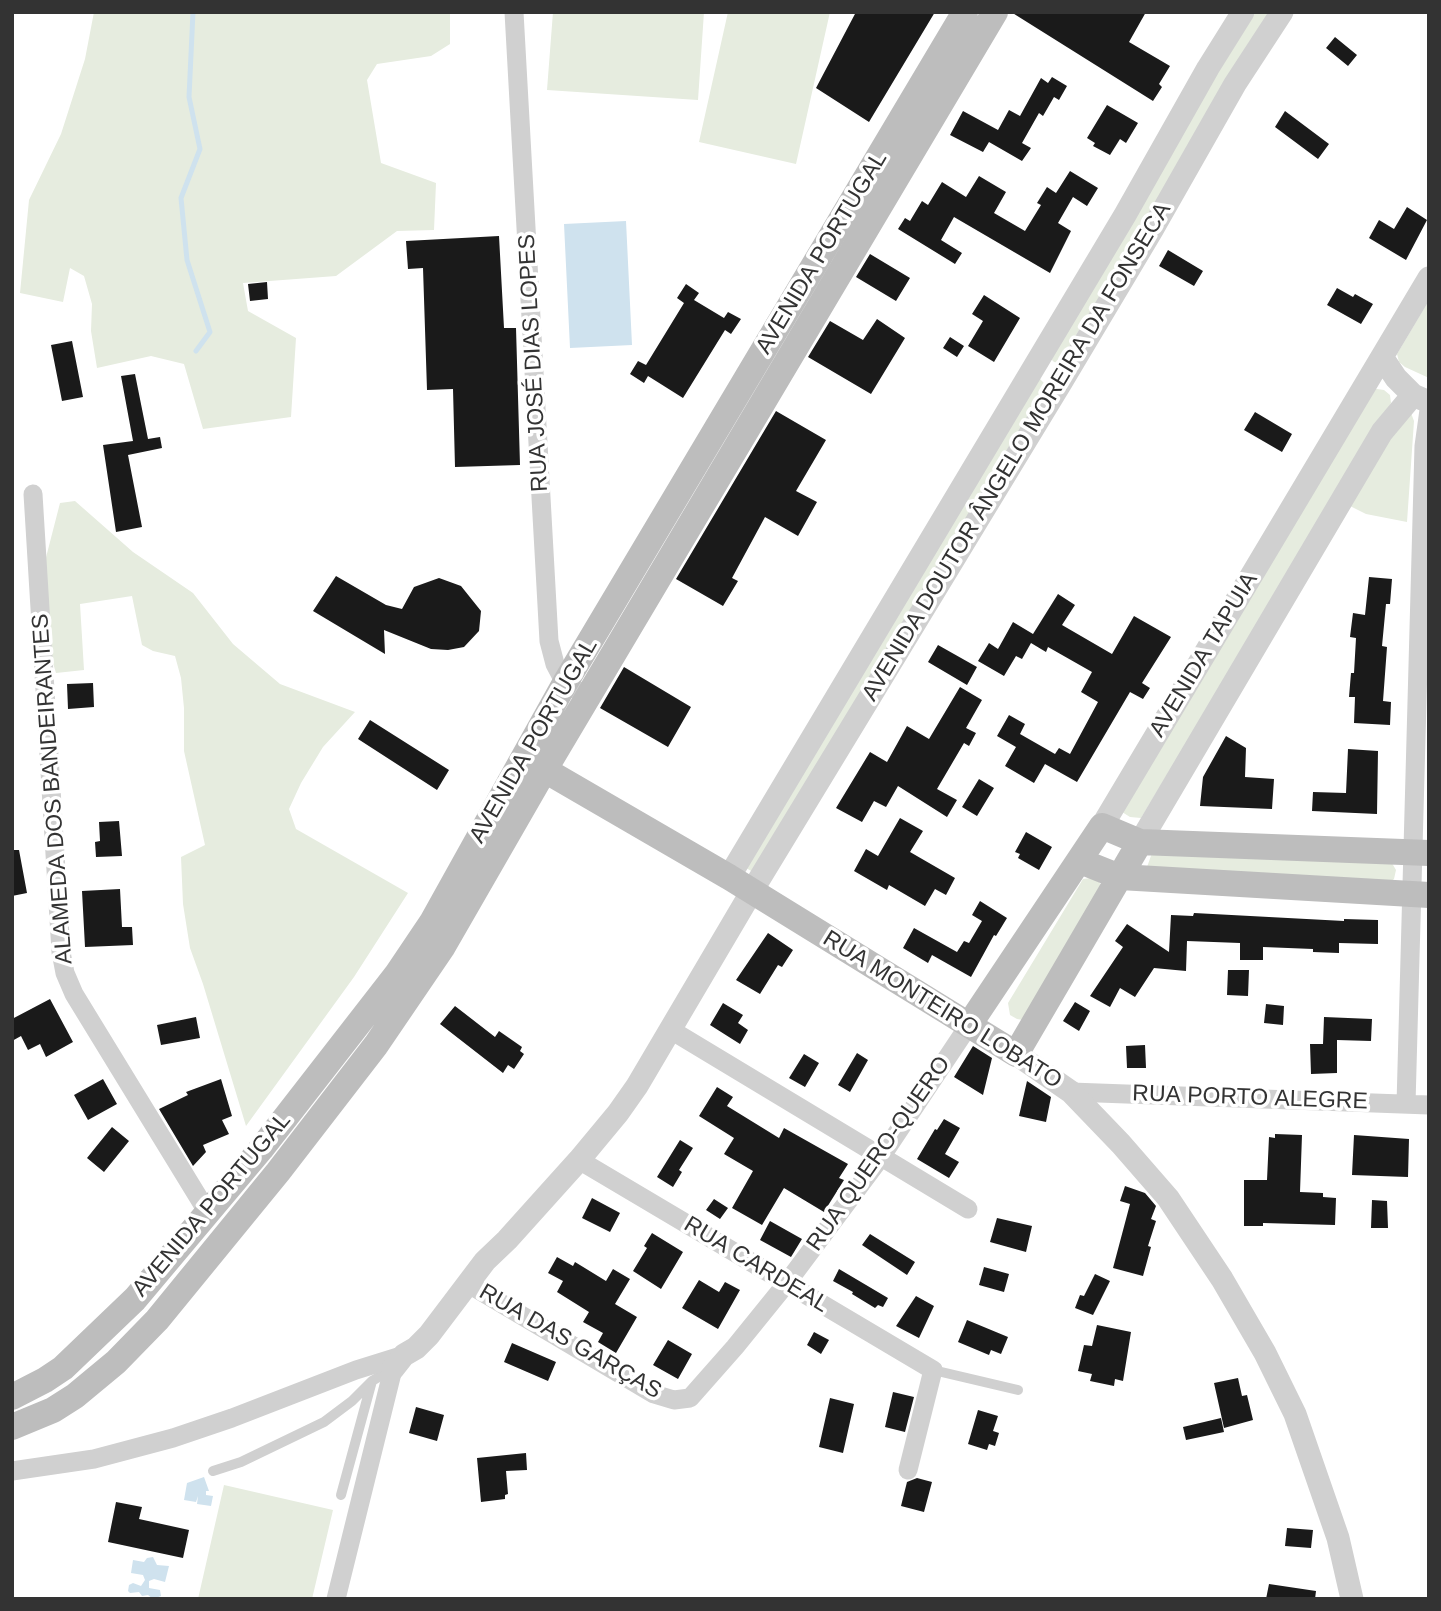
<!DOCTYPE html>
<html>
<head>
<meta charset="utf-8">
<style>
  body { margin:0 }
  #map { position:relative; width:1441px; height:1611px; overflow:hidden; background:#fff; font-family:Helvetica,sans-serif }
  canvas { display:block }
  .frame { position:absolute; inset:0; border:14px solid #333; pointer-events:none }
</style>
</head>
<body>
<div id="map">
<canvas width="1441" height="1611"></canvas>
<div class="frame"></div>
</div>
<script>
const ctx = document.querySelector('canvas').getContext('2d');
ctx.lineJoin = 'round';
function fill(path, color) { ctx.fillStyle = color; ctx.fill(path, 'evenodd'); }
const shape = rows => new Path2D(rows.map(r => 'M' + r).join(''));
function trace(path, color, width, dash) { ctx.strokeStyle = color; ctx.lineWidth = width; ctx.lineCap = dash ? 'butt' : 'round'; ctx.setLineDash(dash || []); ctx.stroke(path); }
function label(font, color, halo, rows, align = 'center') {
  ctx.font = font + ' Helvetica,sans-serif'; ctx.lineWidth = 7; ctx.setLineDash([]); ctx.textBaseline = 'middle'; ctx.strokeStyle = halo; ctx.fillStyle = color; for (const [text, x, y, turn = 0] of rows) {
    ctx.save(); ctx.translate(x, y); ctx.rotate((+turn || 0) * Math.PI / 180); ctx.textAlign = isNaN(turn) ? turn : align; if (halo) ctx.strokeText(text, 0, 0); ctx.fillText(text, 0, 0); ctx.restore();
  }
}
fill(shape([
  [94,12,450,12,450,44,431,56,377,64,367,80,381,163,436,183,434,230,397,231,336,276,243,283,248,311,296,338,291,417,203,429,184,364,151,356,97,368,91,331,92,304,84,276,70,268,63,302,20,293,29,200,61,134,85,59],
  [553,12,704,12,698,100,547,90],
  [728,12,830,12,796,164,699,142],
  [1256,12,1273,12,1059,363,1054,362,1050,358,1241,33],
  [1429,300,1429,378,1405,367,1399,362,1397,354],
  [1039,378,1048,387,756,874,743,866],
  [1370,388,1384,390,1390,395,1391,403,1141,818,1130,817,1122,812],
  [1411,413,1414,421,1407,522,1366,514,1348,505,1399,415],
  [75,501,133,552,193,593,233,644,280,684,355,712,323,747,301,783,289,809,296,829,408,893,354,977,246,1126,203,984,190,948,183,904,181,857,205,845,184,751,184,708,181,678,175,656,153,651,142,645,132,596,80,604,84,670,56,673,50,653,42,573,60,503],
  [1152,853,1389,858,1396,870,1394,879,1388,884,1147,867],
  [1091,878,1099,882,1103,889,1023,1020,1017,1019,1010,1015,1008,1003,1083,879],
  [224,1485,333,1510,312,1599,198,1599]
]), '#e6ecdf');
fill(shape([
  [626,221,632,345,570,348,564,224],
  [204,1477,209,1491,206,1491,206,1495,213,1496,211,1506,197,1504,198,1496,196,1502,184,1500,187,1483],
  [153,1557,157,1565,169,1566,165,1582,154,1579,149,1581,149,1588,160,1590,161,1596,153,1599,148,1595,142,1596,139,1592,130,1593,128,1591,129,1585,133,1583,141,1586,145,1580,143,1575,131,1573,133,1560,144,1562,147,1558]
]), '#cfe2ee');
trace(shape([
  [193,12,189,97,200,149,181,198,187,260,210,332,196,351]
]), '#cfe2ee', 5);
fill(shape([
  [856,12,935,12,869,122,816,88],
  [1011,12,1146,12,1129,42,1170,66,1159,84,1162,87,1153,101],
  [1335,37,1357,55,1348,66,1326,48],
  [1052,77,1067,86,1059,100,1054,97,1043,116,1039,113,1022,143,1031,148,1022,161,989,142,983,152,950,135,963,111,998,130,1009,110,1020,116,1041,78,1048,83],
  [1107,105,1138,123,1126,143,1120,139,1110,155,1093,146,1095,143,1087,138],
  [1285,111,1329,144,1318,159,1275,127],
  [1070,171,1098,188,1087,206,1073,197,1058,223,1071,231,1050,273,954,217,941,240,962,253,955,264,898,229,905,218,910,221,922,201,928,205,942,182,966,197,979,176,1006,192,994,213,1025,231,1041,205,1037,203,1047,187,1056,193],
  [1407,207,1427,220,1406,260,1369,238,1379,220,1394,229],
  [499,236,504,328,516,328,520,465,455,467,453,389,427,390,423,268,408,269,406,241],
  [1168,250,1203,271,1194,286,1159,266],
  [870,254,910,278,896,301,856,277],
  [267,282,268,299,250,301,248,284],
  [686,284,699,293,694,300,724,318,728,312,741,319,731,334,725,330,683,398,648,376,644,383,630,374,638,361,646,365,684,303,677,298],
  [1337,288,1353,297,1355,294,1373,304,1361,324,1327,305],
  [984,295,1020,318,994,362,968,346,983,321,972,314],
  [877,319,905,338,871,394,808,357,830,321,863,340],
  [950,337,964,346,957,357,943,348],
  [72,341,83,397,62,401,51,345],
  [135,374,148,439,160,437,162,448,128,455,142,527,116,532,103,445,133,441,121,376],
  [776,411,826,440,796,491,817,502,798,536,765,517,732,578,738,581,723,606,676,579],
  [1255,412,1292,434,1282,452,1244,430],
  [336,576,386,605,402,609,414,587,439,578,461,586,481,611,479,631,464,647,448,650,431,649,384,630,385,654,313,611],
  [1369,577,1392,579,1390,604,1386,604,1382,646,1387,647,1383,701,1391,702,1390,725,1354,723,1355,697,1349,697,1351,673,1354,673,1356,638,1350,637,1353,613,1365,615],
  [1058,594,1075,605,1062,625,1112,654,1134,616,1171,637,1142,683,1150,688,1143,699,1130,692,1077,782,1045,764,1034,783,1005,766,1016,747,997,736,1009,715,1025,724,1020,734,1055,754,1059,748,1070,754,1098,702,1081,692,1092,672,1048,647,1046,652,1031,643,1022,659,1016,656,1004,676,978,661,989,643,998,649,1013,622,1033,634],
  [938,645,977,667,967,685,928,662],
  [624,667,691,707,668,747,600,708],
  [93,683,94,707,68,709,67,684],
  [960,687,982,700,966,728,976,733,969,746,964,743,937,789,957,800,947,817,898,786,886,807,874,801,862,822,836,808,870,752,887,762,907,726,929,739],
  [370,720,449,770,437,790,358,739],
  [1226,736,1246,748,1245,777,1274,779,1272,809,1200,806,1203,777],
  [1348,749,1378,751,1377,814,1312,811,1313,792,1346,793],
  [979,779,994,788,977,816,962,807],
  [900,818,923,831,910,852,955,878,946,895,935,889,925,906,889,885,887,890,854,871,866,849,878,856],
  [119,821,122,856,96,857,95,842,100,841,99,822],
  [1026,832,1052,847,1039,870,1018,858,1020,854,1015,852],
  [12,850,19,850,27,893,12,896],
  [120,889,122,927,132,927,133,945,85,947,82,891],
  [980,901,1007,918,996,936,994,935,971,977,932,955,928,963,903,948,914,928,957,952,964,941,969,943,982,921,972,915],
  [1194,913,1344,921,1344,919,1378,920,1378,944,1339,943,1339,953,1313,952,1313,949,1263,947,1263,960,1240,960,1240,943,1187,941,1186,971,1154,968,1135,997,1120,988,1110,1007,1090,996,1123,947,1115,941,1127,924,1169,952,1171,915,1193,916],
  [768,933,793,950,782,967,778,965,760,994,736,980],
  [1228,970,1249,970,1248,996,1227,995],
  [50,999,73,1042,46,1057,40,1044,28,1050,21,1036,12,1041,12,1019],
  [1075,1002,1090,1011,1079,1031,1063,1021],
  [723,1003,743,1015,738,1023,748,1030,740,1044,710,1025],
  [1266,1004,1284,1006,1283,1025,1264,1023],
  [455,1006,495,1037,499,1031,522,1047,520,1051,524,1054,514,1069,508,1065,503,1073,440,1024],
  [196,1017,200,1038,161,1045,157,1025],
  [1324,1017,1372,1019,1371,1041,1337,1040,1337,1073,1311,1074,1310,1044,1323,1044],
  [1145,1045,1146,1068,1127,1068,1126,1046],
  [973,1046,992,1058,983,1095,954,1077],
  [857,1053,868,1060,850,1092,838,1085],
  [804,1054,819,1063,805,1087,789,1078],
  [103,1079,117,1104,88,1120,74,1095],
  [221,1079,232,1116,222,1120,229,1134,203,1145,206,1152,193,1166,159,1109,188,1095,186,1092],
  [1027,1081,1051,1097,1046,1122,1019,1116],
  [717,1087,733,1097,727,1106,779,1138,784,1128,848,1164,839,1178,844,1180,824,1212,784,1188,762,1225,732,1208,753,1171,724,1154,734,1138,699,1116],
  [944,1119,960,1128,945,1154,959,1162,949,1178,917,1159,935,1129,937,1130],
  [112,1127,129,1141,104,1172,87,1158],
  [1275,1134,1302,1135,1300,1192,1323,1193,1323,1197,1336,1198,1335,1225,1263,1223,1263,1226,1244,1226,1244,1180,1267,1180,1269,1137,1275,1138],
  [1354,1135,1409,1139,1408,1177,1352,1175],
  [680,1140,693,1148,679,1170,682,1172,673,1187,657,1177],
  [1125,1186,1145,1193,1156,1206,1151,1219,1156,1221,1148,1246,1151,1247,1143,1276,1113,1268,1130,1204,1120,1201],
  [592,1198,620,1213,610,1232,582,1218],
  [714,1199,728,1208,720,1219,706,1210],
  [1372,1200,1387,1201,1388,1228,1371,1228],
  [997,1218,1032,1226,1026,1252,990,1242],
  [770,1221,802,1239,791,1257,760,1240],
  [652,1233,683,1252,661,1289,633,1271,647,1248,644,1246],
  [870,1234,915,1262,907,1275,862,1245],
  [557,1257,573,1266,575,1262,606,1281,613,1269,630,1279,615,1304,637,1317,616,1353,598,1342,603,1333,583,1322,589,1312,557,1292,563,1281,548,1273],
  [984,1267,1009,1274,1004,1292,979,1285],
  [839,1269,888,1298,883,1307,878,1305,875,1308,852,1294,853,1292,833,1281],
  [1095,1274,1110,1281,1093,1315,1075,1308,1080,1295,1084,1296],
  [699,1280,719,1292,725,1282,740,1290,718,1329,682,1308],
  [916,1296,934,1306,919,1338,896,1326],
  [967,1320,1008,1337,1001,1354,991,1350,989,1355,958,1342],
  [1097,1325,1131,1332,1123,1381,1115,1379,1114,1386,1090,1381,1092,1374,1078,1371,1084,1345,1092,1346],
  [814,1332,829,1340,821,1354,807,1345],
  [668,1340,692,1354,678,1379,653,1365],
  [512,1343,556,1362,548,1381,504,1362],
  [1238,1378,1242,1396,1247,1395,1253,1420,1224,1428,1214,1383],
  [893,1392,914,1397,905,1432,885,1427],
  [830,1398,854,1404,843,1453,819,1447],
  [416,1407,444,1415,437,1441,409,1433],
  [978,1410,998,1416,993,1431,999,1433,995,1446,989,1444,987,1450,968,1444],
  [1221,1418,1224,1432,1186,1440,1183,1427],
  [526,1453,527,1470,506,1471,508,1494,505,1495,505,1499,481,1502,477,1458],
  [917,1478,932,1482,924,1512,901,1506,907,1482],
  [116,1502,142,1507,139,1519,189,1530,183,1558,108,1542],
  [1287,1528,1313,1530,1311,1548,1285,1546],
  [1269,1584,1316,1591,1315,1599,1266,1599]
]), '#1a1a1a');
trace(shape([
  [933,1370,1018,1390],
  [213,1471,241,1462,324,1422,352,1401,372,1381],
  [341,1495,372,1381,392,1369]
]), '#d0d0d0', 10);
trace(shape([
  [514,12,549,641,555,664,565,683,588,697],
  [33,494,61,952,65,973,74,994,208,1213],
  [671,1030,968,1209],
  [1071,1092,1429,1105],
  [1406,1104,1424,446,1429,410],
  [579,1160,933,1370,908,1470],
  [467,1283,654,1394,674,1400,690,1398,735,1347,786,1284,881,1157,969,1025],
  [12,1471,94,1459,173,1438,232,1418,356,1370,404,1355],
  [336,1599,393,1369]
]), '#d0d0d0', 19);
trace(shape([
  [1382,357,1396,378,1413,395,1429,402],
  [1102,826,1429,278],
  [1140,842,1382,432,1413,395],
  [729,877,1125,215,1208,68,1243,12],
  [1016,1054,1071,1092,1121,1144,1168,1198,1222,1279,1265,1353,1295,1414,1338,1538,1352,1599],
  [393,1369,404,1355,416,1348,429,1335,485,1261,507,1240,579,1160,618,1113,637,1086,752,891,1062,381,1152,230,1235,84,1282,12]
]), '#d0d0d0', 23);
trace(shape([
  [531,762,729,877,1016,1054,1140,842],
  [1080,861,1120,877,1429,895],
  [969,1025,1102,826,1140,842,1429,853],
  [12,1397,45,1380,63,1368,135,1299,261,1149,397,974,432,922,565,683,965,12],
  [12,1427,53,1410,75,1396,116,1362,157,1320,278,1172,376,1045,442,948,545,769,995,12]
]), '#bdbdbd', 26);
label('23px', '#333', '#fff', [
  ["AVENIDA PORTUGAL",822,253,-59],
  ["RUA JOSÉ DIAS LOPES",534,363,-93],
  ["AVENIDA DOUTOR ÂNGELO MOREIRA DA FONSECA",1017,452,-59],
  ["AVENIDA TAPUIA",1204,655,-59],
  ["AVENIDA PORTUGAL",534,741,-60],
  ["ALAMEDA DOS BANDEIRANTES",53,789,-94],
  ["RUA MONTEIRO LOBATO",942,1010,32],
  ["RUA PORTO ALEGRE",1250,1098,2],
  ["RUA QUERO-QUERO",879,1154,-55],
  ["AVENIDA PORTUGAL",212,1205,-50],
  ["RUA CARDEAL",756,1265,31],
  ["RUA DAS GARÇAS",570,1342,30]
]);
</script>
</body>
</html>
